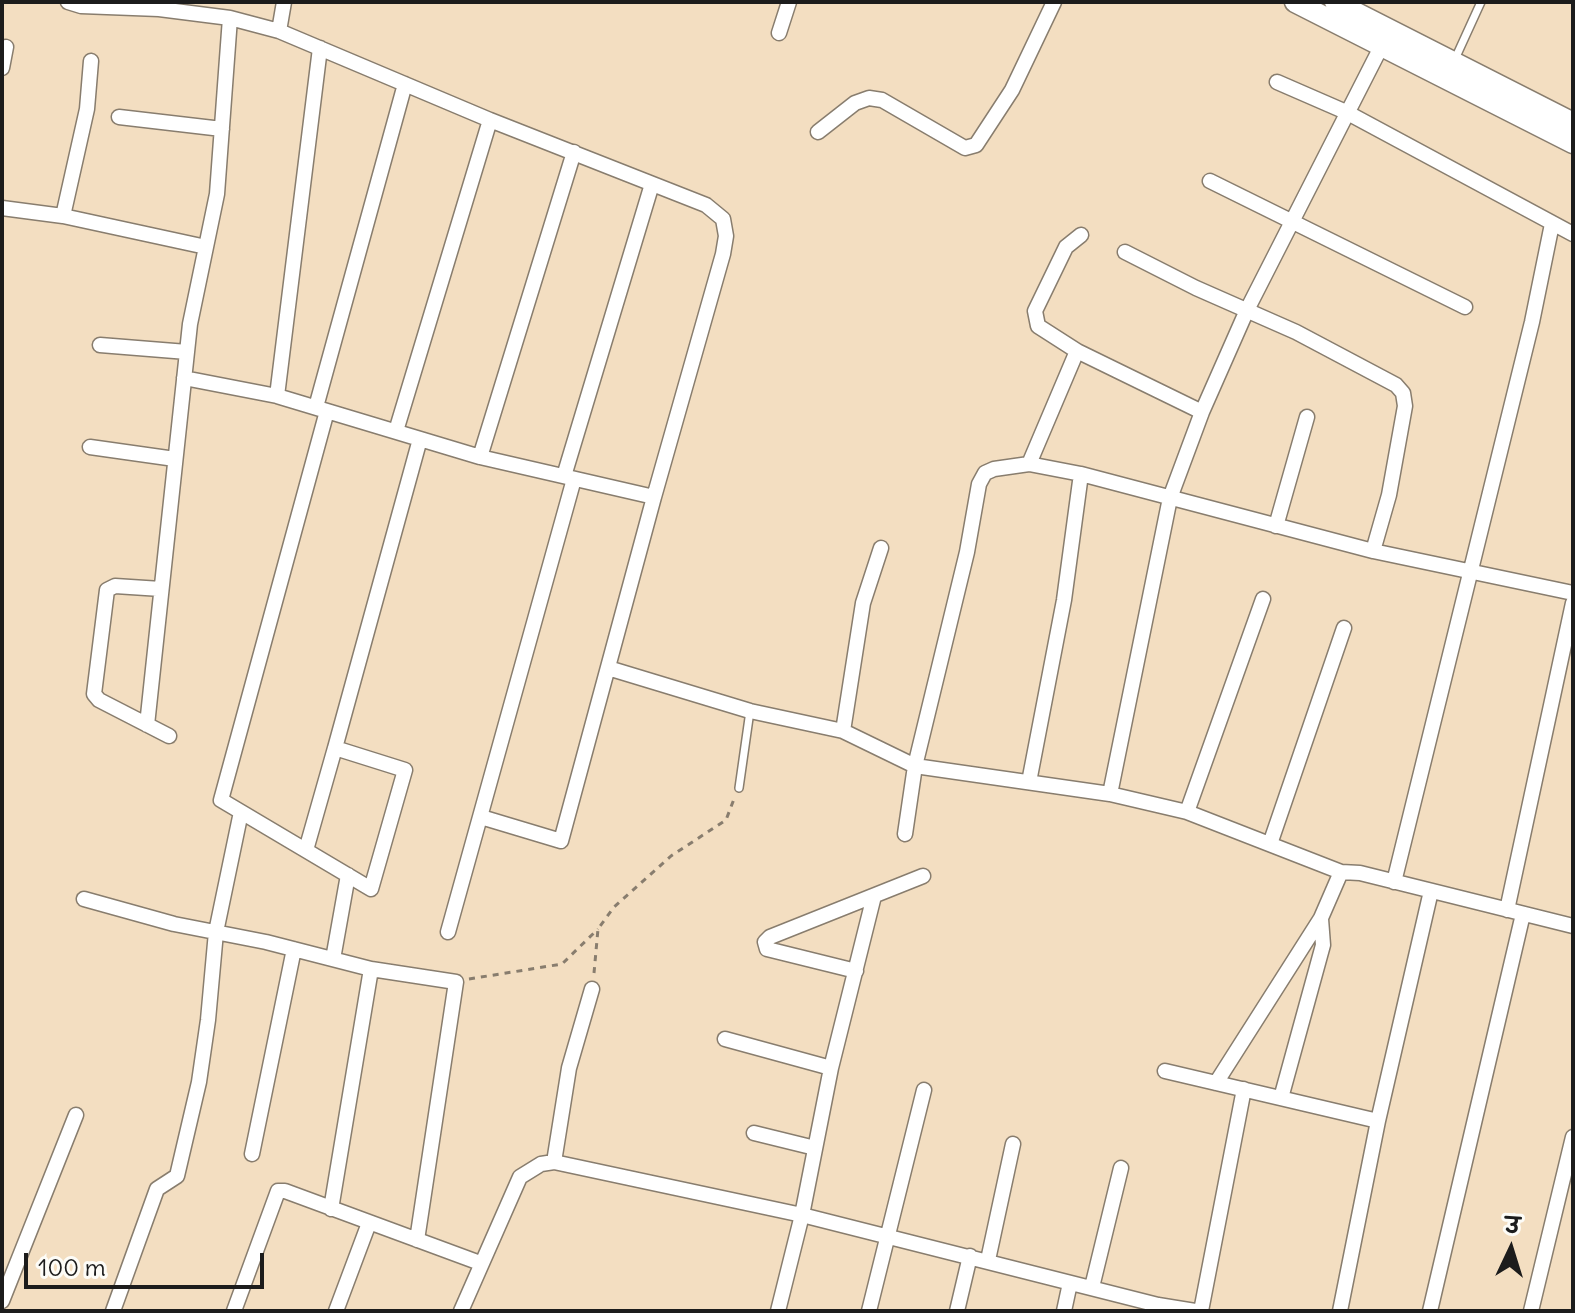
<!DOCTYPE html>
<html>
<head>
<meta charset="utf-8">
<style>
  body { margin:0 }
  #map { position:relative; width:1575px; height:1313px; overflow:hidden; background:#f3dec1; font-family:Delius,"Playpen Sans Deva",sans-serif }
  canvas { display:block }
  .frame { position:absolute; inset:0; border:4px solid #1c1c1c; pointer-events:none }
  .north { position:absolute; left:1471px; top:1209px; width:80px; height:80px; -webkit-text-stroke:6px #fdfcf7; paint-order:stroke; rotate:4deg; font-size:22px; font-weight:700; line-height:32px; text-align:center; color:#1c1c1c }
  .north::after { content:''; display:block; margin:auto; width:28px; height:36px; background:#1c1c1c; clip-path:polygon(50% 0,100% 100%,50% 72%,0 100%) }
  .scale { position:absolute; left:24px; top:1253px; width:240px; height:36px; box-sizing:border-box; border:4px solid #1c1c1c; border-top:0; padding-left:10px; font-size:24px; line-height:28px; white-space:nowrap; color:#1c1c1c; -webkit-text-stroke:6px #fdfcf7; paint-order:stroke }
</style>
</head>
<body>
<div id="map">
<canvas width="1575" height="1313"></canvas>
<div class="frame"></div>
<div class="north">उ</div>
<div class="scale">100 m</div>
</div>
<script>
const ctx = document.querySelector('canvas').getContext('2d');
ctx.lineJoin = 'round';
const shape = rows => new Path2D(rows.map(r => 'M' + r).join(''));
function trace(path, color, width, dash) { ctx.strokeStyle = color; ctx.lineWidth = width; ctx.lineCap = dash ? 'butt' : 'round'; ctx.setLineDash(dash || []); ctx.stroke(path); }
const lane = shape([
  [1455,59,1481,2],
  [739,788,750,711]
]);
const street = shape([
  [68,2,81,6,159,9,230,18,217,194,190,324,147,725],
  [230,18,279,31],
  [779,33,789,2],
  [2,68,6,47],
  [1277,82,1346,112,1573,234],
  [119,117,222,129],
  [818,132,855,103,869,98,882,100,965,148,976,145,1012,90,1054,2],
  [1210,181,1465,307],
  [2,208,63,216,206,247],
  [63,216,87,109,91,61],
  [1125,252,1196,288,1296,332,1396,385,1403,393,1405,406,1389,495,1373,551],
  [100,345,187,352],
  [1077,351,1038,326,1035,311,1066,247,1081,235],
  [184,378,277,396,480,457,654,497,723,254,726,236,723,219,706,205,490,120,279,31,284,2],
  [277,396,320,48],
  [316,407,405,84],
  [1202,412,1077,351,1029,464,1081,474,1373,551,1573,593],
  [396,431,490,120],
  [90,447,175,459],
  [480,457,574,152],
  [564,476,652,184],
  [1276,526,1307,417],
  [161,589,115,586,107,590,94,694,99,700,169,736],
  [608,668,750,711,843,731,915,766,1110,794,1187,812,1341,872],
  [843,731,863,603,881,548],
  [335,748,420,439],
  [1029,782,1064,600,1081,474],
  [1110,794,1170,498,1202,412,1247,310,1382,45],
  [1187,812,1263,599],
  [481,817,561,841,654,497],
  [905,834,915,766,967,552,979,484,985,473,994,469,1029,464],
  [1270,844,1344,628],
  [306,850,335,748,405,770,371,889,221,800,327,411],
  [1394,882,1532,322,1552,224],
  [874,896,831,1068,802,1215,1158,1305,1195,1311],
  [84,899,174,924,266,942,371,969,456,982,417,1240],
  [1507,910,1573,603],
  [448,932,574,479],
  [333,959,348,875],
  [856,971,767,949,765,942,770,937,923,876],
  [725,1039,831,1068],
  [1165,1071,1378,1121],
  [1216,1083,1321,918,1341,872,1360,873,1573,926],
  [1281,1098,1323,945,1321,919],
  [754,1133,815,1148],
  [252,1154,294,949],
  [554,1162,569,1068,592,989],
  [331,1209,371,969],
  [988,1260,1013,1144],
  [1092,1287,1121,1168],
  [2,1301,76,1115],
  [113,1311,157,1189,177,1176,199,1082,208,1020,216,932,241,812],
  [234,1311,278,1191,285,1191,480,1263],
  [336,1311,369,1223],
  [461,1311,520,1177,541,1164,554,1162,802,1215,778,1311],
  [869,1311,924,1090],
  [957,1311,970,1256],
  [1064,1311,1070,1283],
  [1201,1311,1244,1089],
  [1340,1311,1378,1121,1431,891],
  [1430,1311,1523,914],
  [1531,1311,1573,1137]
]);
const secondary = shape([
  [1295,2,1573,143],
  [1335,2,1573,123]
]);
trace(lane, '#887d6e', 10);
trace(street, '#887d6e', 17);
trace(secondary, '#887d6e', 23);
trace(shape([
  [594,973,598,929,614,907,671,856,726,820,734,799],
  [469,979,562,964,598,929]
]), '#887d6e', 3, [6, 6]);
trace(lane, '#fff', 7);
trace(street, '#fff', 14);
trace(secondary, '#fff', 20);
</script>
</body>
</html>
